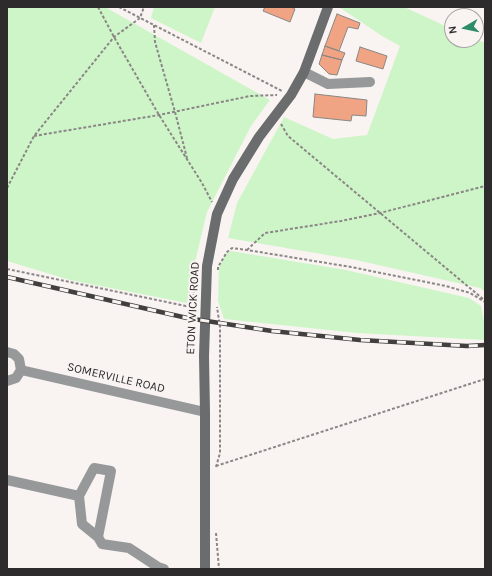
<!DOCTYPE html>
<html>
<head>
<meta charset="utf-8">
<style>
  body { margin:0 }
  #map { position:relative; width:492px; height:576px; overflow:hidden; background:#f9f4f2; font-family:Karla,sans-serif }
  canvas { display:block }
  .frame { position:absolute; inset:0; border:8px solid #2d2b2b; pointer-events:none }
  .north { position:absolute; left:444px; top:8px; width:40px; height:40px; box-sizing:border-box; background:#f9f4f2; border:1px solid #a7a4a2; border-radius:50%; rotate:261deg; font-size:11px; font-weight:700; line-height:16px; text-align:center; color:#2d2b2b }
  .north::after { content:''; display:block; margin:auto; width:14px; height:18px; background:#2d8d66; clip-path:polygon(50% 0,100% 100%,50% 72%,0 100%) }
</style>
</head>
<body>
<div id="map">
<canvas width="492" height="576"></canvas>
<div class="frame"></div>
<div class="north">N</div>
</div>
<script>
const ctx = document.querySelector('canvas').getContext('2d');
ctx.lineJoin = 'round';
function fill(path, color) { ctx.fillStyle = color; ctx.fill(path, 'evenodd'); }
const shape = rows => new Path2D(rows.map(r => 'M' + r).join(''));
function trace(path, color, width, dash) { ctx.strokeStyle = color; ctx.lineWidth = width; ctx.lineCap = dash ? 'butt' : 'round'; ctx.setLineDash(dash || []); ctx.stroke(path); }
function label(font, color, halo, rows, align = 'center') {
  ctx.font = font + ' Karla,sans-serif'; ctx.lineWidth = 4; ctx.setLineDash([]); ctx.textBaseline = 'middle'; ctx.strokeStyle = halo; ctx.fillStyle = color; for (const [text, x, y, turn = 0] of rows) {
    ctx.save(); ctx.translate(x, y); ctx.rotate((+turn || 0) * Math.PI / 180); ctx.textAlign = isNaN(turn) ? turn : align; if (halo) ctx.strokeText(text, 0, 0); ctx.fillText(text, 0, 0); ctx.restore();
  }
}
fill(shape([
  [7,7,105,7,270,100,251,126,207,212,195,262,189,298,187,303,70,280,7,261],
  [154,7,215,7,201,43,151,18],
  [339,7,404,7,452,29,452,40,476,39,485,43,485,292,480,288,356,260,228,238,237,203,284,117,333,139,367,135,400,46,382,36],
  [231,251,346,270,469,298,481,306,484,321,485,340,357,333,224,319,218,301,219,267,227,253]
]), '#cef5c8');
const building = shape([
  [265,7,291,7,295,9,290,22,263,11,265,7],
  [337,14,360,23,358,29,348,27,339,51,325,46,337,14],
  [325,46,345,53,342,60,322,55,325,46],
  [360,47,387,56,383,69,356,61,360,47],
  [322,55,342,60,337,75,329,74,319,64,322,55],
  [315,94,367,100,366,116,352,115,351,121,313,117,315,94]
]);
fill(building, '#f0a483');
trace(building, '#8a8684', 1);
trace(shape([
  [98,7,114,37,159,115,202,183,212,202],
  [119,7,282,91],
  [154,25,155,42,175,112,187,158],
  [281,124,288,136,483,299],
  [34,136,159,115,250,96,277,95],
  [7,188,34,136,114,37,140,18,144,7],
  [247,250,265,233,341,221,380,213,485,186],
  [7,269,186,306,193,301,195,275],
  [218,270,218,267,227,252,232,248,247,250,351,267,446,286,470,293,485,302],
  [216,466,485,379],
  [216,467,220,453,220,327,217,307],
  [216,533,219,569]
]), '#8a8686', 2, [3, 2]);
trace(shape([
  [304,72,328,84,370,82],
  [7,352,14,354,19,359,21,370,16,378,7,381],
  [21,370,205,412],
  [7,480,79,496,82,524,98,537,102,544,129,548,158,567,164,569],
  [79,496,94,468,111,471,98,537]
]), '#97989a', 10);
trace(shape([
  [205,569,205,412,204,356,207,266,217,214,233,179,259,137,291,95,304,72,328,7]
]), '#6a6c6e', 10);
const rail = shape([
  [7,277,187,318,272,331,360,340,467,346,485,345]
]);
trace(rail, '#42403f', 4.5);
trace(rail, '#f9f4f2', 3, [9]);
label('12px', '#2d2b2b', '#f9f4f2', [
  ["ETON WICK ROAD",193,308,-87],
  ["SOMERVILLE ROAD",116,378,13]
]);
</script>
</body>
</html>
